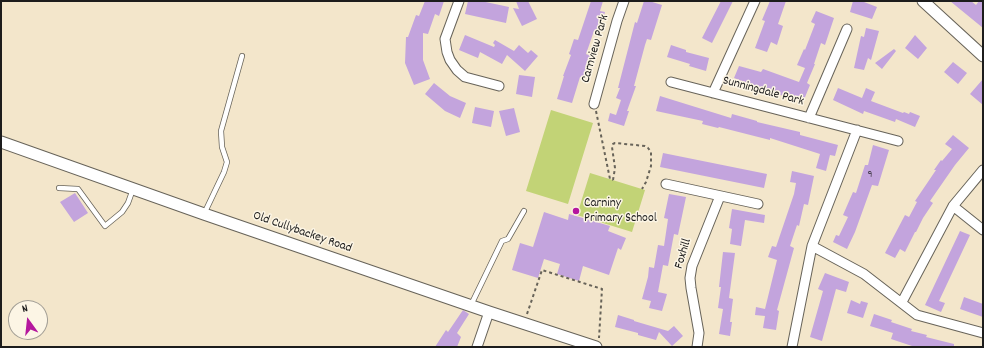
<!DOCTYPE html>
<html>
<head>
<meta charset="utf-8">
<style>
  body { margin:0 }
  #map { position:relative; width:984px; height:348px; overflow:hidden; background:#f3e6cb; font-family:Dekko,sans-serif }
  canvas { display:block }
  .frame { position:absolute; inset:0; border:2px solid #1c1c1c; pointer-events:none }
  .north { position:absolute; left:8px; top:300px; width:40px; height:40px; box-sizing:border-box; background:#fcf5e5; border:1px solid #a29e95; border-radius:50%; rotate:345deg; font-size:11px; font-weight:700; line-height:16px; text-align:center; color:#1c1c1c }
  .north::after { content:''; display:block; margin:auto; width:14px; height:18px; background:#b5179e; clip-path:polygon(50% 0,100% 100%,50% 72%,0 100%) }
</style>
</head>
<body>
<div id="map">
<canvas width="984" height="348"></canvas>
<div class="frame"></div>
<div class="north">N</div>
</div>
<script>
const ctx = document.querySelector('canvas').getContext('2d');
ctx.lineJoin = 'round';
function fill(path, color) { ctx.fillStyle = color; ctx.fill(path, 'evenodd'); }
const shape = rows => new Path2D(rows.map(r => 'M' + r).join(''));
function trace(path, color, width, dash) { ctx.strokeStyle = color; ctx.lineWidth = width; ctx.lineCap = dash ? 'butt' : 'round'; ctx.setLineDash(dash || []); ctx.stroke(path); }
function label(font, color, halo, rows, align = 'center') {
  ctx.font = font + ' Dekko,sans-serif'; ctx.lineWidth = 3; ctx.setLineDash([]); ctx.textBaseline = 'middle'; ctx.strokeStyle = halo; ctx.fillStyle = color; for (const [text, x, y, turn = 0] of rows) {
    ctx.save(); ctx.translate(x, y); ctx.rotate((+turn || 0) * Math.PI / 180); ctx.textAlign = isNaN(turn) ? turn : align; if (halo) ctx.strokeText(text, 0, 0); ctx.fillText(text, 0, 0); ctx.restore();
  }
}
fill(shape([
  [551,110,593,123,568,204,526,191],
  [590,173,645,190,632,232,577,215]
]), '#c2d376');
fill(shape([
  [425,1,444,1,439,16,435,14,428,34,423,33,423,60,430,79,414,85,405,63,406,37,408,37,416,15,419,16],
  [468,1,481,1,509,7,506,23,465,14],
  [516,1,528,1,537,19,522,26,513,8,519,9],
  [591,1,603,1,600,11,605,12,599,32,594,31,586,54,591,56,587,70,584,78,580,77,572,103,557,99,564,76,563,76,571,55,569,54,574,39,578,40],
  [644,1,649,1,662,5,651,40,647,39,645,45,634,86,636,86,627,111,629,111,624,126,608,121,610,113,616,115,621,100,616,98,620,88,618,88,635,22,637,23],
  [721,1,733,1,712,43,702,38],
  [770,1,786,1,778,24,783,26,777,45,771,42,767,52,755,48,765,21,762,20],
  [853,1,865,1,864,2,877,7,872,19,850,12],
  [950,1,971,1,976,5,979,1,983,1,983,28],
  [816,11,834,18,825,45,821,43,814,64,815,64,807,83,810,85,803,102,784,94,783,96,734,78,739,66,761,72,763,69,799,82,805,68,797,65,804,49,805,50,815,24,811,22],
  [866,28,879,31,871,60,868,58,864,70,854,68,861,36,864,37],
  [465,35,494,47,495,45,493,43,495,40,514,51,519,45,528,53,531,50,538,56,525,71,507,55,502,64,480,52,478,58,459,50],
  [915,35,927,48,918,59,905,48],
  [671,45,686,50,686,52,709,58,706,71,689,66,690,64,667,57],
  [894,49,896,51,882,69,875,63],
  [953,62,967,73,958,84,944,72],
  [519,75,535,77,532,97,516,94],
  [983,79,983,105,970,94],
  [434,83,450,96,466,103,460,118,445,111,425,94],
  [838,88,862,98,866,88,875,92,871,101,903,113,904,112,909,114,910,112,920,116,915,127,896,119,895,122,864,111,863,114,833,100],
  [660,96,731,118,732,114,757,121,757,122,800,132,800,135,838,145,835,156,830,155,826,171,816,168,820,154,770,138,770,140,719,127,718,128,702,124,703,121,656,111],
  [475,107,494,111,491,127,472,123],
  [514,108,520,132,506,136,499,111],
  [953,135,969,148,955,165,930,201,933,203,923,218,916,232,915,232,905,252,900,249,895,258,885,253,905,215,909,217,917,202,915,201,936,170,934,170,941,160,942,161,952,149,945,144],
  [873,145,889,150,878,186,872,185,855,232,847,249,833,242,836,235,839,236,848,217,843,215,853,192,856,193,865,165,868,165],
  [663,153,767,174,764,188,660,167],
  [792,171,814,176,808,205,804,204,799,226,797,225,790,246,794,248,777,310,779,311,776,330,763,328,765,316,755,315,756,307,765,309,777,260,768,257,772,246,776,247,794,194,796,183,790,182],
  [75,193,88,213,74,222,60,202],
  [669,194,686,197,678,235,674,234,668,266,663,265,658,292,667,294,662,311,649,308,651,301,642,299,648,277,649,267,654,268,658,245,664,246,668,219,664,218],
  [732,209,765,215,764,223,745,220,741,246,730,244,732,229,729,228],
  [544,212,568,220,569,214,610,226,608,231,626,238,621,250,618,248,609,275,583,266,579,281,557,274,560,264,544,259,538,278,512,270,520,243,533,247],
  [960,231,970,235,939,301,945,303,941,312,925,305],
  [723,252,735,253,729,298,733,299,730,322,732,322,730,336,719,334,723,309,718,308,721,287,719,287],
  [825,273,849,282,846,292,836,289,822,341,810,337,823,291,818,289],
  [964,297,983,304,983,317,960,309],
  [851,300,860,304,861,301,868,303,863,318,847,313],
  [463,310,469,314,457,333,461,337,457,347,435,347,446,330,448,332],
  [874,314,892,320,891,322,912,329,911,331,927,335,926,337,954,344,954,347,915,347,891,339,893,333,870,326],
  [618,315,634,320,634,321,668,331,674,326,683,336,672,346,659,332,656,340,638,335,638,333,615,327]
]), '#c3a4dd');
const service = shape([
  [59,188,78,189,105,226,122,212,128,203,133,189],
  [204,214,224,172,227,162,222,147,221,131,242,56],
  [471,305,502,241,508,239,524,211]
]);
const minor = shape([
  [459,1,445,39,447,52,450,60,457,70,465,77,499,86],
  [671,82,898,141],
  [713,93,755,1],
  [594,104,617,21,624,1],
  [809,118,847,29],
  [666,184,758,204],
  [953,206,983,230],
  [812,246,864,274,917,315,983,333],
  [902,302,953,206,983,170],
  [477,347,489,312],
  [697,347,699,333,691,288,690,278,692,266,720,196],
  [792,347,812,246,857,130]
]);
const tertiary = shape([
  [923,1,983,56],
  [1,142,204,214,489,312,596,347]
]);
trace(service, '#676359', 6);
trace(minor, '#676359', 11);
trace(tertiary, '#676359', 13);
trace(shape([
  [596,111,610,179,613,180],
  [613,180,615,168,612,147,613,144,615,143,645,146,648,148,651,152,651,166,646,182,642,189],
  [527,314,542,270,602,289,599,338]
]), '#676359', 2, [3, 3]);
trace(service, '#fff', 4.5);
trace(minor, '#fff', 9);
trace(tertiary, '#fff', 11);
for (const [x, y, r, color] of [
  [576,211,4,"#b5179e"]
]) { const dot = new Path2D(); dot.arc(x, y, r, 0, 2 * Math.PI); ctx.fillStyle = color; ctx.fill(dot); trace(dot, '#fcf5e5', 1.5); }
label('11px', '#463e4c', null, [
  ["9",870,175]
]);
label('13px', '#1c1c1c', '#fcf5e5', [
  ["Carnview Park",596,49,-74],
  ["Sunningdale Park",763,92,15],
  ["Old Cullybackey Road",302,233,19],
  ["Foxhill",684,254,-73]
]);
label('13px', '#1c1c1c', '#fcf5e5', [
  ["Carniny",584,204],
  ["Primary School",584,219]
], 'left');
</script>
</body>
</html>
